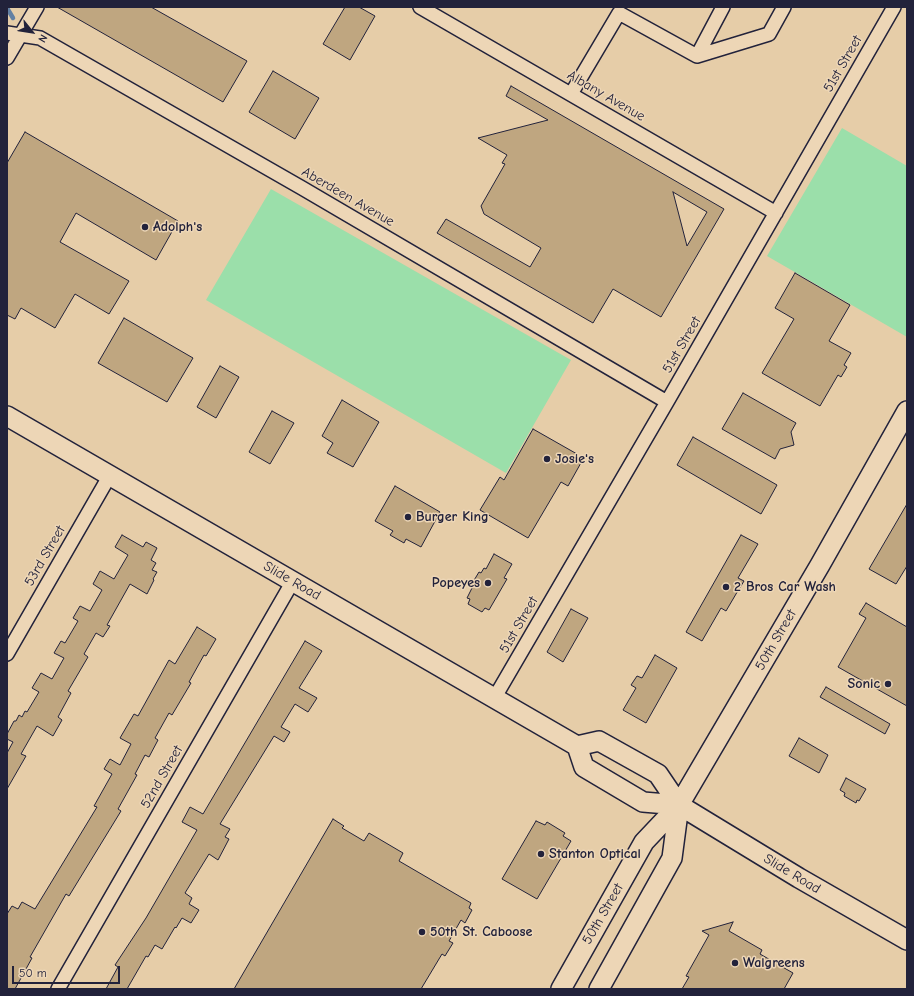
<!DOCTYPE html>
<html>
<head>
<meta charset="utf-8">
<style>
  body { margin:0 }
  #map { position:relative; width:914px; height:996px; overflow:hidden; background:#e6cda8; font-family:"Comic Neue",sans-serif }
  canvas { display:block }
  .frame { position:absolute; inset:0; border:8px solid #22223b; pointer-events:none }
  .north { position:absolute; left:12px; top:12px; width:40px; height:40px; -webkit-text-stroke:3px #edd6b6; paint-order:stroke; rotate:120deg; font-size:11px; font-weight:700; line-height:16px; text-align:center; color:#22223b }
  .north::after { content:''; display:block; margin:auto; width:14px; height:18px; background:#22223b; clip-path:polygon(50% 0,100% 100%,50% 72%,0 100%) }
  .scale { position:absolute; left:12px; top:966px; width:108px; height:18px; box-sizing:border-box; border:2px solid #22223b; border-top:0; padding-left:5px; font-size:12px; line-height:14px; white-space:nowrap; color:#22223b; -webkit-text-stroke:3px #edd6b6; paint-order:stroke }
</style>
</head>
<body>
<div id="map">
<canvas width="914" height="996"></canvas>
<div class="frame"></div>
<div class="north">N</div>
<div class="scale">50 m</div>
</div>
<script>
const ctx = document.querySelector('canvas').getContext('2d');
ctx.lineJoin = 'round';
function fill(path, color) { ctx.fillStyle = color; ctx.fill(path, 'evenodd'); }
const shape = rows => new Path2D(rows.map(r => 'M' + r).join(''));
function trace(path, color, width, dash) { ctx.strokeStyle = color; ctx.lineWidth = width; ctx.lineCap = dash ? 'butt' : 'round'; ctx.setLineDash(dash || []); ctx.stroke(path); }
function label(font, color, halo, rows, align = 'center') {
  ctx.font = font + ' "Comic Neue",sans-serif'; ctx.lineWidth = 3; ctx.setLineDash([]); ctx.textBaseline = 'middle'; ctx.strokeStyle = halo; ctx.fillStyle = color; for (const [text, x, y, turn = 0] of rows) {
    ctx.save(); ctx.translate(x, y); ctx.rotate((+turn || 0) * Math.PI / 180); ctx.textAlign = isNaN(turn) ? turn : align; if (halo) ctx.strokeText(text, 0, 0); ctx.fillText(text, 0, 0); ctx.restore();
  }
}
fill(shape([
  [842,128,907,166,907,337,767,256],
  [271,189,571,360,506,473,206,300]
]), '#9bdfaa');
trace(shape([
  [7,8,13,18]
]), '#6380a3', 4.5);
const building = shape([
  [57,7,151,7,247,61,223,102,57,7],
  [345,7,359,7,375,16,350,60,323,44,345,7],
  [273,71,319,98,295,139,249,112,273,71],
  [511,86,724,209,661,317,613,289,593,323,437,233,446,219,530,267,541,248,484,214,481,206,505,164,502,163,507,155,478,138,548,120,506,96,511,86],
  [673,192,707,212,687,246,673,192],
  [25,132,178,221,156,260,76,213,60,242,129,281,109,314,75,294,55,328,21,308,15,319,7,315,7,163,25,132],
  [795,273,850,305,829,341,851,353,844,365,847,367,841,377,838,375,820,406,762,373,794,319,775,308,795,273],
  [124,318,193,358,167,402,98,363,124,318],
  [220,366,239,377,216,418,197,407,220,366],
  [743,393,796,423,791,432,794,445,780,449,775,459,722,429,743,393],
  [342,400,379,422,353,467,327,453,333,443,322,436,342,400],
  [272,411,294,423,270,464,249,452,272,411],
  [533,429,577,454,575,458,582,461,568,486,561,482,528,538,480,510,500,477,504,480,533,429],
  [693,437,777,485,761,514,677,465,693,437],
  [395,486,440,512,421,547,406,539,404,543,390,535,393,531,375,521,395,486],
  [907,504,907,566,896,584,869,569,907,504],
  [122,535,143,547,146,542,157,548,151,560,156,563,152,570,157,572,153,579,154,580,147,594,130,584,107,625,110,626,103,637,96,633,84,654,88,657,68,691,71,693,58,717,62,720,53,736,37,726,21,754,26,756,7,789,7,753,13,742,7,739,7,734,14,721,16,721,19,715,22,717,25,711,27,712,39,692,32,688,41,673,52,679,64,658,54,653,61,641,65,643,78,621,73,618,80,606,90,611,102,590,93,584,100,571,114,579,128,555,115,547,122,535],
  [741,535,758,544,738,578,744,581,736,594,726,611,721,608,702,641,686,632,741,535],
  [494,554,512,564,504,578,507,579,489,610,485,608,482,612,468,604,470,599,467,598,472,588,470,587,479,572,481,573,484,568,486,569,494,554],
  [866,603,907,627,907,706,838,667,866,618,859,614,866,603],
  [571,609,588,618,563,662,547,652,571,609],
  [197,627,216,639,206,656,204,655,189,682,191,683,172,715,169,713,155,738,158,740,149,757,145,755,135,774,137,775,118,809,121,811,69,896,66,894,30,957,32,958,15,989,7,989,7,914,12,906,18,909,22,902,35,909,97,807,94,806,112,774,104,769,110,759,120,765,131,744,120,738,134,714,138,716,169,660,175,664,197,627],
  [305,641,322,651,299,688,317,698,308,712,295,704,281,727,290,732,284,742,274,736,220,824,230,829,225,837,229,839,218,860,209,854,185,893,192,898,189,904,199,910,191,923,182,918,176,928,175,927,162,949,155,945,148,957,146,956,127,989,106,989,118,967,115,965,146,918,197,830,182,822,190,807,203,814,305,641],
  [655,655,677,668,646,723,623,710,636,688,631,685,637,676,642,678,655,655],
  [826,687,890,724,885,734,820,697,826,687],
  [799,738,828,755,819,773,789,756,799,738],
  [846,778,866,789,859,801,857,800,856,803,844,796,845,793,840,790,846,778],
  [333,819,344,826,342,828,364,841,369,833,403,853,399,861,471,903,469,908,472,910,465,923,461,920,449,941,453,943,445,956,442,954,421,989,234,989,333,819],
  [536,821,545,825,547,822,565,833,563,836,571,841,537,899,502,879,536,821],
  [733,922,729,931,762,950,760,954,793,973,784,989,682,989,689,977,686,976,709,935,702,931,733,922]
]);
fill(building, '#bfa680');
trace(building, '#22223b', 1);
const minor = shape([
  [420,7,776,213],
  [7,33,40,38,302,188,667,402],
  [697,56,723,7],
  [7,58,37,7],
  [571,94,619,13,697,56,769,34,784,7],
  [7,654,110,475],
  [495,697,667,402,894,7],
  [58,989,293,581]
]);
const secondary = shape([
  [7,416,577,746,584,767,643,802,679,805],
  [577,746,599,741,658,774,679,805,799,878,907,940],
  [561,989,644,842,679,805,820,565,907,411],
  [599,989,672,858,679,805]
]);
trace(minor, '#22223b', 16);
trace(secondary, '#22223b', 22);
trace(minor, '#edd6b6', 13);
trace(secondary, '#edd6b6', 19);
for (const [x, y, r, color] of [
  [145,227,4,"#22223b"],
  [547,459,4,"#22223b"],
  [408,517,4,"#22223b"],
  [488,583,4,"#22223b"],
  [726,587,4,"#22223b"],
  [888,684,4,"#22223b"],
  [541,854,4,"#22223b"],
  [422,932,4,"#22223b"],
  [735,963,4,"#22223b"]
]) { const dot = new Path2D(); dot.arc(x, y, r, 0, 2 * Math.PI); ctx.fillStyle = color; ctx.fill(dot); trace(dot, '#edd6b6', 1.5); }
label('14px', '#22223b', '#edd6b6', [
  ["51st Street",843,64,-60],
  ["Albany Avenue",606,96,30],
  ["Aberdeen Avenue",348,197,30],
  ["51st Street",682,345,-60],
  ["53rd Street",45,556,-60],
  ["Slide Road",292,581,30],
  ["51st Street",519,625,-60],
  ["50th Street",776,640,-60],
  ["52nd Street",162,777,-60],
  ["Slide Road",792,874,31],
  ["50th Street",603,914,-60]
]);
label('bold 14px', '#22223b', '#edd6b6', [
  ["Adolph's",153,227],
  ["Josie's",555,459],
  ["Burger King",416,517],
  ["Popeyes",480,583,"right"],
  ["2 Bros Car Wash",734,587],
  ["Sonic",880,684,"right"],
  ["Stanton Optical",549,854],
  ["50th St. Caboose",430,932],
  ["Walgreens",743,963]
], 'left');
</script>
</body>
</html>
